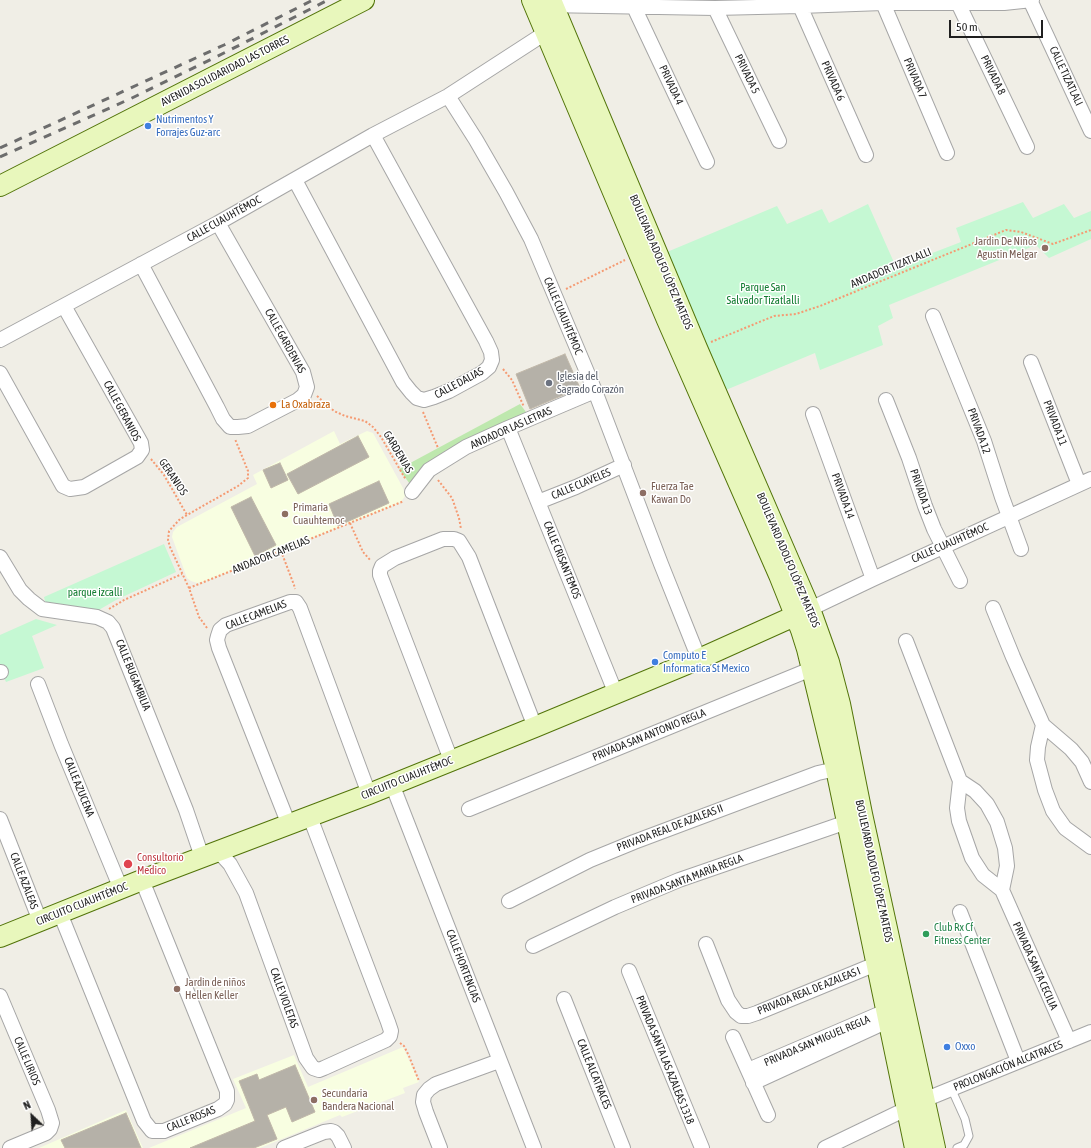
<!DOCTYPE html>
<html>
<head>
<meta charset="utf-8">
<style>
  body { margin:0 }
  #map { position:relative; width:1091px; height:1148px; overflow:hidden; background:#f0eee6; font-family:"Asap Condensed",sans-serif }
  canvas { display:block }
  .north { position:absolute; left:12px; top:1096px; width:40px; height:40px; -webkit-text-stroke:3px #fff; paint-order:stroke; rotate:335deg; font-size:11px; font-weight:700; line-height:16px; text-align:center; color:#1f1f1f }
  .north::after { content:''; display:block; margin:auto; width:14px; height:18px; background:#1f1f1f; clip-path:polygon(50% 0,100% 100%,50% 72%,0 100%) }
  .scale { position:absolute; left:949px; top:20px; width:94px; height:18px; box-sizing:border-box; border:2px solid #1f1f1f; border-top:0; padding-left:5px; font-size:12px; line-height:14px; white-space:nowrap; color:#1f1f1f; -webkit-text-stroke:3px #fff; paint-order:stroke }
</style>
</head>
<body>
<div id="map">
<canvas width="1091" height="1148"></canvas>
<div class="north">N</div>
<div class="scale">50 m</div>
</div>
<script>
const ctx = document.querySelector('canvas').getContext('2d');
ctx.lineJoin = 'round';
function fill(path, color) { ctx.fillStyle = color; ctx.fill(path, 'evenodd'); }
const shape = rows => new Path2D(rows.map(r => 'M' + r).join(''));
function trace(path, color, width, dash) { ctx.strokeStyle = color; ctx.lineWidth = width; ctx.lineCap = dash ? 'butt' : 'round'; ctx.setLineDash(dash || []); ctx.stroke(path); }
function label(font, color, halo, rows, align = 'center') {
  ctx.font = font + ' "Asap Condensed",sans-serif'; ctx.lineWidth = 3; ctx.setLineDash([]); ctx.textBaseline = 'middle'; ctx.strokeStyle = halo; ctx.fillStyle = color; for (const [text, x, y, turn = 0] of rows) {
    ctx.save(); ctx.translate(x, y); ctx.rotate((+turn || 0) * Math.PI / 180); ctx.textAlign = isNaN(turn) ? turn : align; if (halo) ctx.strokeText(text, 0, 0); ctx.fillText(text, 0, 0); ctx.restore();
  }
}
fill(shape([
  [334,431,340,444,367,431,373,433,403,488,405,496,401,502,203,582,197,583,191,581,187,578,172,537,173,532,177,527,257,484,253,475],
  [403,1047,419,1082,403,1088,405,1093,342,1117,340,1115,260,1148,149,1148,246,1108,233,1079,294,1055,308,1087],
  [126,1110,143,1148,39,1148]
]), '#f8fee1');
fill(shape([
  [520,404,529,416,412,487,399,469]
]), '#bee8ae');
fill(shape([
  [1023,202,1033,218,1064,204,1074,218,1091,211,1091,239,1049,258,1036,245,889,305,893,318,878,326,883,345,820,370,815,353,721,392,667,252,777,206,787,224,822,209,829,223,868,204,896,267,961,242,956,228],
  [164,544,176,572,116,600,97,611,46,605,44,597],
  [36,619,57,625,32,636,44,668,6,682,0,669,0,635]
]), '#c5f8d3');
const building = shape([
  [565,354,580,388,530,409,516,374,565,354],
  [358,436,369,457,298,494,287,474,358,436],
  [280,463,288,480,271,488,263,470,280,463],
  [379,481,389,503,338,526,329,504,379,481],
  [251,497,276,545,255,556,231,507,251,497],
  [295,1065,315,1112,292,1122,286,1107,267,1115,277,1139,254,1148,190,1148,255,1121,239,1081,257,1074,259,1080,295,1065],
  [126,1113,141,1148,65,1148,61,1140,126,1113]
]);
fill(building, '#b5b1a8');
trace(building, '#c1b8a9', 1);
const lane = shape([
  [951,1088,965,1119,969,1136,964,1145,957,1148]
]);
const street = shape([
  [1030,0,1091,131],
  [883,3,947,153],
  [958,3,1027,147],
  [545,5,715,8,800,6,883,3,1004,3,1032,0],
  [800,6,866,155],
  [634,7,707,162],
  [715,8,779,141],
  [448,96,476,140,506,192,531,239,595,391,661,564,699,659],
  [295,180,403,382,411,392,417,398,424,400,434,397,449,391,482,373,489,367,492,360,491,352,486,341,373,135],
  [141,264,217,407,223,419,230,427,238,427,248,426,298,400,304,395,307,387,303,372,218,223],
  [933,316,984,441,1002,497,1021,549],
  [0,340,218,223,373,135,448,96,553,28],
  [1031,362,1079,484],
  [0,373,63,486,70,489,84,487,137,457,142,450,141,443,136,434,64,306],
  [886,400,909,458,925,506,934,529,960,581],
  [813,414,873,579],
  [508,428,616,694],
  [412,492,429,470,466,447,508,428,595,391],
  [538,502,576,487,624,465],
  [0,557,20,590,29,599,42,609,97,617,108,622,113,628,186,810,202,857],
  [993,608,1013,657,1043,725,1071,749,1082,762,1091,782],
  [810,609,873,579,1091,479],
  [906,641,960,781,957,808,959,821,972,858,983,875,1002,890,1069,1041],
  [0,672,1,672],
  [38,684,61,744,121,889],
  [1043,725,1038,747,1037,760,1045,790,1053,811,1065,828,1091,847],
  [451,760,380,575,380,571,382,566,395,558,443,539,454,539,459,541,469,557,535,727],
  [960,781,975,791,987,804,997,822,1005,848,1007,866,1002,890],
  [392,784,534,1148],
  [469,809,821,665],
  [0,819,40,921],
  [289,825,219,648,217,640,218,636,220,630,226,625,290,602,296,602,300,608,369,794],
  [218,851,230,864,246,893,306,1058,313,1068,319,1070,324,1068,386,1040,390,1036,391,1031,388,1022,310,817],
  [509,901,590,860,634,842,818,773,836,769],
  [960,912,1018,1061],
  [60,913,144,1121,152,1131,164,1131,218,1109,225,1104,227,1100,227,1091,142,880],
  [706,944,728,1000,736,1012,741,1016,748,1016,757,1013,876,964],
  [533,946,615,907,679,880,847,822],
  [629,971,702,1148],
  [0,996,48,1110,52,1123,50,1129,46,1133,10,1148],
  [564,999,623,1148],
  [733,1037,768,1115],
  [748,1070,886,1011],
  [753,1083,888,1021],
  [924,1100,1091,1032],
  [284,1148,324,1132,331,1131,334,1132,338,1136,344,1148],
  [440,1148,426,1112,423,1102,424,1095,429,1089,436,1084,499,1061],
  [825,1148,906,1109]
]);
const secondary = shape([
  [532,0,667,320,779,575,801,630,807,649,836,769,915,1148],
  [551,0,697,348,810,609,829,662,840,704,862,814,935,1148],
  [0,186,364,0],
  [0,937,142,880,369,794,535,727,699,659,808,610]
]);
trace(lane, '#a6a6a6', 9);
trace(street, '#a6a6a6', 16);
trace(secondary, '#527409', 22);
trace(shape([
  [566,289,625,260],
  [711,342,774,316,796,314,820,306,1006,230,1021,232,1053,244,1091,230],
  [503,369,512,380,524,407],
  [317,396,334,411,345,416,365,421,373,427,381,437,406,480],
  [423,412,438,448],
  [151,459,164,475,187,515],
  [438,480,452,498,459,518,461,529],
  [350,523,363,552,371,561],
  [281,551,294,585,295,589],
  [189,588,404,501],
  [109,609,124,600,182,574],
  [207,628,199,617,189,588,170,547,168,540,169,531,180,519,238,486,248,478,248,471,235,439],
  [400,1043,404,1046,409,1056,419,1081]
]), '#f59a72', 2, [2, 2]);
trace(lane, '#fff', 7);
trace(street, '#fff', 14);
trace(secondary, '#e8f7bc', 20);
trace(shape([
  [0,148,224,45,313,0],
  [0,157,132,98,228,51,328,0]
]), '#6d6d6d', 3, [8, 8]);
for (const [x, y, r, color] of [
  [148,126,4,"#3f7fe0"],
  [1045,248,4,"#8d6e63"],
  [549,383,4,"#6b7280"],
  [273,405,4,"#e8710a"],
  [643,493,4,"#8d6e63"],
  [285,514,4,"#8d6e63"],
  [655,662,4,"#3f7fe0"],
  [128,864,5,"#e0444e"],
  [926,934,4,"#2e9e5b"],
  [177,989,4,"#8d6e63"],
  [947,1047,4,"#3f7fe0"],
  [314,1100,4,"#8d6e63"]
]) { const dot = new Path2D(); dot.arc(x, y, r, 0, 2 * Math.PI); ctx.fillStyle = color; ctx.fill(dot); trace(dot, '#fff', 1.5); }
label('11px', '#1f1f1f', '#fff', [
  ["AVENIDA SOLIDARIDAD LAS TORRES",225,71,-27],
  ["PRIVADA 5",747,74,64],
  ["PRIVADA 8",993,75,64],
  ["CALLE TIZATLALI",1066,76,65],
  ["PRIVADA 7",915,78,67],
  ["PRIVADA 6",833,81,66],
  ["PRIVADA 4",671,85,65],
  ["CALLE CUAUHTÉMOC",224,219,-29],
  ["BOULEVARD ADOLFO LÓPEZ MATEOS",661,262,67],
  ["ANDADOR TIZATLALLI",891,268,-23],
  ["CALLE CUAUHTÉMOC",563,316,67],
  ["CALLE GARDENIAS",285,341,61],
  ["CALLE DALIAS",459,383,-28],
  ["CALLE GERANIOS",122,411,62],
  ["PRIVADA 11",1055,423,69],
  ["ANDADOR LAS LETRAS",511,428,-24],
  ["PRIVADA 12",979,431,70],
  ["GARDENIAS",398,452,59],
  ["GERANIOS",173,477,56],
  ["CALLE CLAVELES",581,484,-23],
  ["PRIVADA 13",921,492,71],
  ["PRIVADA 14",843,496,70],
  ["CALLE CUAUHTÉMOC",950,543,-24],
  ["ANDADOR CAMELIAS",271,555,-22],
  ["CALLE CRISANTEMOS",562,560,68],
  ["BOULEVARD ADOLFO LÓPEZ MATEOS",788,560,67],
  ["CALLE CAMELIAS",256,615,-21],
  ["CALLE BUGAMBILIA",133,675,68],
  ["PRIVADA SAN ANTONIO REGLA",649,735,-22],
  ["CIRCUITO CUAUHTÉMOC",407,778,-22],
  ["CALLE AZUCENA",79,787,68],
  ["PRIVADA REAL DE AZALEAS II",670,828,-21],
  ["BOULEVARD ADOLFO LÓPEZ MATEOS",874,871,78],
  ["PRIVADA SANTA MARÍA REGLA",687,879,-21],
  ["CALLE AZALEAS",24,881,69],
  ["CIRCUITO CUAUHTÉMOC",82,904,-22],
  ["CALLE HORTENCIAS",463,966,69],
  ["PRIVADA SANTA CECILIA",1035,966,66],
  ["PRIVADA REAL DE AZALEAS I",809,991,-22],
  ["CALLE VIOLETAS",284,998,70],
  ["PRIVADA SAN MIGUEL REGLA",817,1041,-23],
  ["PRIVADA SANTA LAS AZALEAS 1318",665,1060,68],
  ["CALLE LIRIOS",27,1061,67],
  ["PROLONGACIÓN ALCATRACES",1008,1066,-22],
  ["CALLE ALCATRACES",594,1074,68],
  ["CALLE ROSAS",191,1119,-22]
]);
label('11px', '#366cbe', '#fff', [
  ["Nutrimentos Y",156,120],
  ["Forrajes Guz-arc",156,133],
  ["Computo E",663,656],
  ["Informatica St Mexico",663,669],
  ["Oxxo",955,1047]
], 'left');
label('11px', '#785e54', '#fff', [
  ["Jardin De Niños",1037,242,"right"],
  ["Agustin Melgar",1037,255,"right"],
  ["Fuerza Tae",651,487],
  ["Kawan Do",651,500],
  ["Primaria",293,508],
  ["Cuauhtemoc",293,521],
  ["Jardin de niños",185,983],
  ["Hellen Keller",185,996],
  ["Secundaria",322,1094],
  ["Bandera Nacional",322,1107]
], 'left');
label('11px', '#107b2f', '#fff', [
  ["Parque San",763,288],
  ["Salvador Tizatlalli",763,301],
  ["parque izcalli",95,593]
]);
label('11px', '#5b616d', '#fff', [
  ["Iglesia del",557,377],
  ["Sagrado Corazón",557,390]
], 'left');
label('11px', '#c56008', '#fff', [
  ["La Oxabraza",281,405]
], 'left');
label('11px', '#be3a42', '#fff', [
  ["Consultorio",137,858],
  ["Medico",137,871]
], 'left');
label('11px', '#27864d', '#fff', [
  ["Club Rx Cf",934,928],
  ["Fitness Center",934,941]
], 'left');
</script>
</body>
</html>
